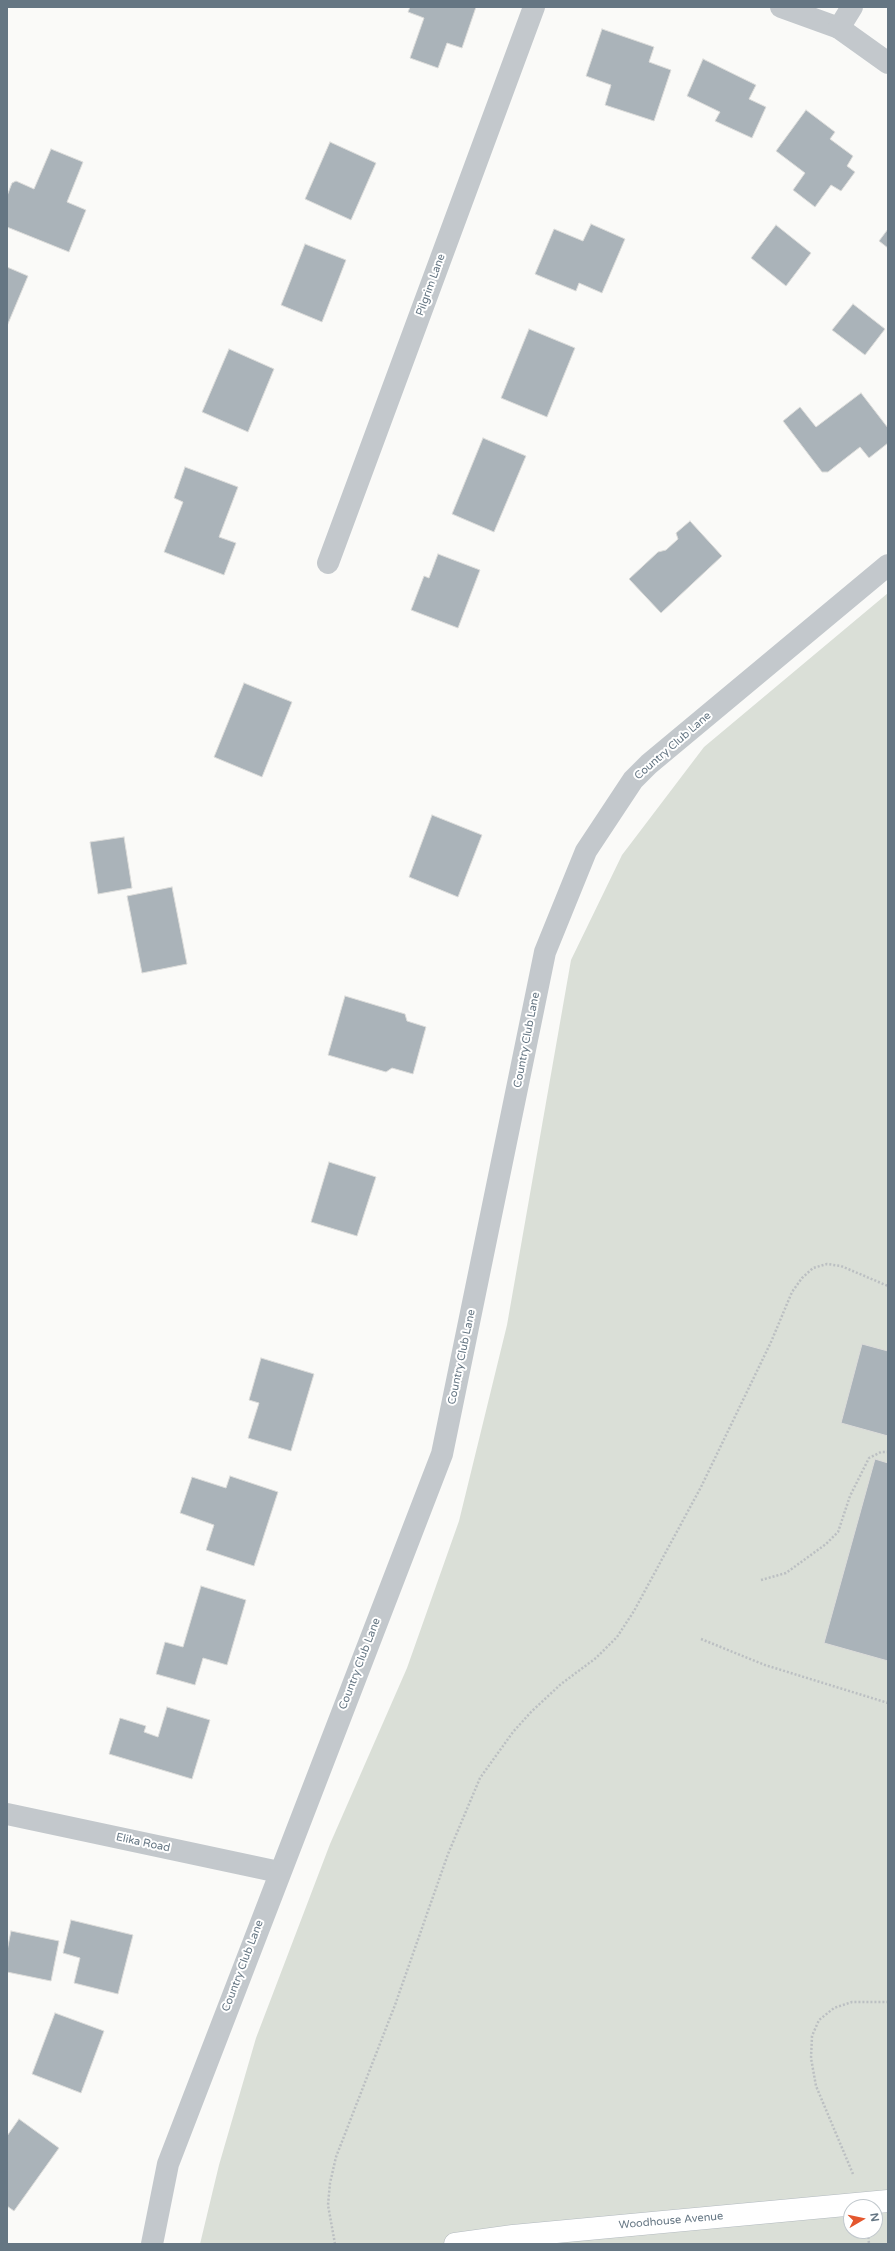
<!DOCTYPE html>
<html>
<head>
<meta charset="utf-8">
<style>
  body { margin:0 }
  #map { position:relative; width:895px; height:2251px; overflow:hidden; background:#fafaf8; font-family:"Varela Round",sans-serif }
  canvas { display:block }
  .frame { position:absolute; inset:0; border:8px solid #657683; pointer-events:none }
  .north { position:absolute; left:843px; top:2199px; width:40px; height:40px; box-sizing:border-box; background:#fff; border:1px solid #c1c8cd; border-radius:50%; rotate:81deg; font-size:11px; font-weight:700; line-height:16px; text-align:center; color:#657683 }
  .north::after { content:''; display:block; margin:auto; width:14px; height:18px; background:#e4572e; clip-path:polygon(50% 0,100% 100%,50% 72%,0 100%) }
</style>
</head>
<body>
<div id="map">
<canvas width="895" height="2251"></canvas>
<div class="frame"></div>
<div class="north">N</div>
</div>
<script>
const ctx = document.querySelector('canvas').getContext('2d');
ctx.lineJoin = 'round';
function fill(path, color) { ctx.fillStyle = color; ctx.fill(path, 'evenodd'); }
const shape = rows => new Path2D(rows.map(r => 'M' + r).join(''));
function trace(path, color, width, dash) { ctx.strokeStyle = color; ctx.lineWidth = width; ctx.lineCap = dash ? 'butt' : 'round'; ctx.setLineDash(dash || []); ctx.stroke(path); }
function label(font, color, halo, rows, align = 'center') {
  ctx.font = font + ' "Varela Round",sans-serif'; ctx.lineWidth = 4; ctx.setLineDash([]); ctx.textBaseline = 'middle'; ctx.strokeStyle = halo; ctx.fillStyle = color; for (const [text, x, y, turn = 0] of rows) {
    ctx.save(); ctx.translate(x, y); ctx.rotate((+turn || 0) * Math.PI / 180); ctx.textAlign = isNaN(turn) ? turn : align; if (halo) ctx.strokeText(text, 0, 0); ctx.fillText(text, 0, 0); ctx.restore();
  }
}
fill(shape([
  [888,593,888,2244,200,2244,219,2165,256,2038,330,1844,407,1668,459,1521,507,1325,571,960,622,855,704,747],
  [851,2207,875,2207,875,2231,851,2231]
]), '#dadfd7');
const building = shape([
  [410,7,476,7,462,48,447,43,438,68,410,58,424,18,408,12,410,7],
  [602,29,654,47,649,62,671,70,654,121,605,105,611,85,586,76,602,29],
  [703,59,756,85,749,99,766,107,752,138,715,121,720,112,687,96,703,59],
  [806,110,835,132,830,139,853,156,847,166,855,172,841,191,831,185,815,207,793,190,805,173,776,151,806,110],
  [330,142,376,163,351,220,305,199,330,142],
  [51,149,83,162,67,202,86,210,69,252,7,227,7,196,12,183,16,181,34,189,51,149],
  [591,224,625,239,602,293,579,283,576,291,535,274,554,229,583,241,591,224],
  [776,225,811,253,786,286,751,258,776,225],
  [888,229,888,248,879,241,888,229],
  [305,244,346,260,322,322,281,305,305,244],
  [7,267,28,276,7,326,7,267],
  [853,304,885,329,865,355,832,330,853,304],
  [529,329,575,348,547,417,501,398,529,329],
  [229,349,274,369,248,432,202,412,229,349],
  [861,393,888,428,888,443,869,458,860,447,828,472,822,472,783,421,800,407,816,427,861,393],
  [483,438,526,456,494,532,452,514,483,438],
  [185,467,238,487,219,537,236,543,224,575,164,552,183,502,174,498,185,467],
  [690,521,722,556,661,613,629,579,658,552,666,550,678,539,676,533,690,521],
  [438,554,480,570,458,628,411,610,424,576,429,578,438,554],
  [244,683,292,702,262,777,214,757,244,683],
  [432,815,482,835,458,897,409,877,432,815],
  [124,837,132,888,98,894,90,842,124,837],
  [172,887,187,964,142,973,127,896,172,887],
  [345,996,405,1014,407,1021,426,1027,413,1074,392,1068,386,1072,328,1055,345,996],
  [329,1162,376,1177,357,1236,311,1222,329,1162],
  [862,1344,888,1351,888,1436,841,1423,862,1344],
  [261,1358,314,1374,291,1451,248,1438,259,1403,249,1400,261,1358],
  [875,1459,888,1463,888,1661,824,1643,875,1459],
  [230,1476,278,1492,254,1566,206,1550,214,1525,180,1513,192,1477,226,1488,230,1476],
  [201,1586,246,1600,227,1665,203,1658,195,1685,156,1674,165,1642,183,1647,201,1586],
  [167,1707,210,1720,192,1779,109,1754,120,1718,146,1726,144,1732,158,1737,167,1707],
  [71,1920,133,1935,118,1994,74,1983,80,1958,63,1953,71,1920],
  [11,1931,59,1941,51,1981,7,1972,7,1951,11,1931],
  [55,2013,104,2031,81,2093,32,2074,55,2013],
  [19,2119,59,2148,14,2211,7,2206,7,2136,19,2119]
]);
fill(building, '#aab3b9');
trace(building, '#dcdcda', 1);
const secondary = shape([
  [455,2244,513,2236,888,2201]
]);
trace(secondary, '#b3babf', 23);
trace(shape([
  [761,1580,786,1573,826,1544,838,1532,850,1496,869,1458,881,1452,888,1452],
  [701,1639,765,1665,888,1703],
  [853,2174,816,2086,811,2058,812,2036,819,2020,834,2008,852,2002,888,2002],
  [868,2233,869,2244],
  [335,2244,328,2205,330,2183,336,2157,395,2005,448,1854,480,1778,513,1732,531,1712,561,1684,596,1658,617,1637,634,1611,701,1487,771,1342,792,1292,802,1278,813,1268,827,1264,841,1266,888,1286]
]), '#bbbfc2', 2.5, [2, 2]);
trace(shape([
  [781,7,839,28],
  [328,563,534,7],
  [7,1814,279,1872]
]), '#c3c8cc', 22);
trace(shape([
  [852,7,839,28,888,63],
  [152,2244,168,2164,442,1454,545,952,586,851,633,780,649,764,888,565]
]), '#c3c8cc', 22);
trace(secondary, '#fff', 22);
label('11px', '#657683', '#fff', [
  ["Pilgrim Lane",431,285,-70],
  ["Country Club Lane",673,746,-41],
  ["Country Club Lane",527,1040,-79],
  ["Country Club Lane",462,1357,-78],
  ["Country Club Lane",360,1664,-69],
  ["Elika Road",143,1843,12],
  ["Country Club Lane",243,1966,-69],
  ["Woodhouse Avenue",671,2221,-5]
]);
</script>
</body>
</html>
